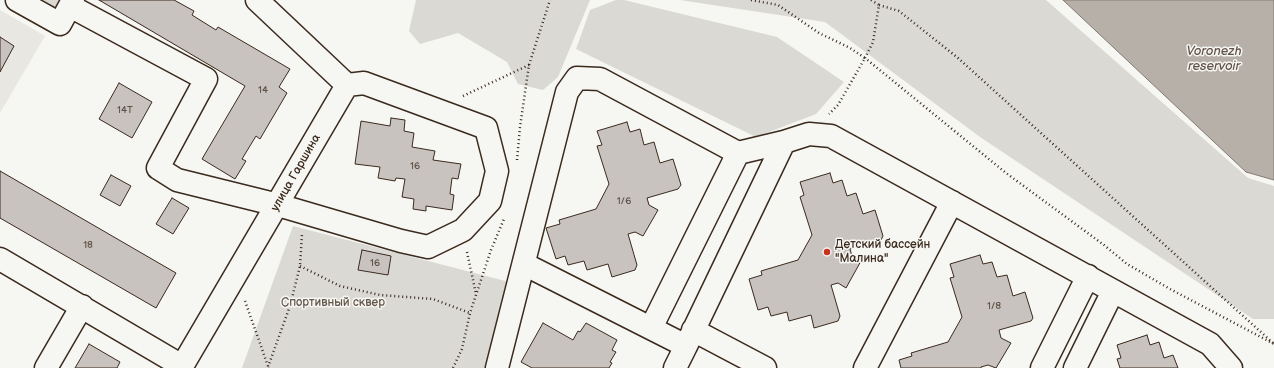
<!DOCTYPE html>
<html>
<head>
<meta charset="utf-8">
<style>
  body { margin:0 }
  canvas { display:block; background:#f6f6f2 }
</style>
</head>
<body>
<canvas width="1274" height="368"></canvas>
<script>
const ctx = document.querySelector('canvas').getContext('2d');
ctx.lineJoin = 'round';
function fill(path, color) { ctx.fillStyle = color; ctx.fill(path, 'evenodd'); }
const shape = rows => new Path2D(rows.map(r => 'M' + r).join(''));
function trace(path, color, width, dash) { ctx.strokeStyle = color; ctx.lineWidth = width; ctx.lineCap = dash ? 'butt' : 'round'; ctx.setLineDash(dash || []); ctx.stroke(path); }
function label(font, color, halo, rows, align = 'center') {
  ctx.font = font + ' "Balsamiq Sans",sans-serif'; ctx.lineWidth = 3; ctx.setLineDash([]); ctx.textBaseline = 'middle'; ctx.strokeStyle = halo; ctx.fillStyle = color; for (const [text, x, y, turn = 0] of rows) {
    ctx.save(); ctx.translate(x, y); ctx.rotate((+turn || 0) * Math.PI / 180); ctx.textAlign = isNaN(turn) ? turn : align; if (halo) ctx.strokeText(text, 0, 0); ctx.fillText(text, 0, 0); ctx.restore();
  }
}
fill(shape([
  [0,10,45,36,0,113]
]), '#e8e7e2');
fill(shape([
  [31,0,65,0,62,6,49,10],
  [416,0,590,0,558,77,543,90,518,84,507,62,458,33,420,44,409,31],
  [616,0,624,0,777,37,844,82,816,114,756,137,576,49,590,10],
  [680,0,1046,0,1248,178,1274,186,1274,319,1253,319,980,137,825,22],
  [293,226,513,283,492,368,242,368]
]), '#dad9d3');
const water = shape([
  [1063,0,1274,0,1274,180,1246,172,1063,0]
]);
fill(water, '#b6b0a9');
trace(water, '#857a71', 1);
const building = shape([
  [99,0,174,0,194,11,192,15,216,30,218,27,290,69,279,87,287,93,260,139,256,136,242,159,246,161,235,179,202,159,245,86,99,0],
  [0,37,14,46,0,72,0,37],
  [119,83,152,102,132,138,99,119,119,83],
  [391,118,405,120,404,131,414,133,412,147,435,151,433,160,461,164,458,179,452,178,450,194,454,195,452,210,426,206,426,211,413,209,414,199,402,197,405,179,396,178,395,181,378,178,380,167,355,164,361,121,390,126,391,118],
  [627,122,630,132,640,129,644,145,654,142,660,163,673,159,681,185,678,189,647,198,649,205,658,210,643,236,635,232,628,234,637,265,635,270,612,277,608,264,587,270,584,261,568,265,565,256,556,259,546,228,560,224,559,220,596,209,609,184,597,146,602,145,597,131,627,122],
  [0,171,176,273,156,308,0,218,0,171],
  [830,173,833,183,842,180,847,196,856,193,863,214,875,210,883,236,881,240,850,249,852,256,861,261,846,288,838,283,831,285,840,316,838,321,814,328,811,315,789,321,787,312,771,316,768,307,758,310,749,279,762,275,761,271,798,260,812,235,800,197,804,195,800,182,830,173],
  [111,175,131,186,120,206,100,195,111,175],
  [172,198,189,208,173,234,156,224,172,198],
  [362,250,391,256,388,275,358,270,362,250],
  [980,255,983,264,992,262,997,277,1007,275,1013,296,1025,292,1033,318,1031,321,999,330,1001,338,1011,343,996,368,988,365,981,367,981,368,901,368,899,360,912,356,911,353,948,342,962,317,950,278,954,277,950,264,980,255],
  [543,323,573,340,578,331,580,332,586,323,617,340,612,350,616,352,610,362,612,363,609,368,532,368,521,362,543,323],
  [1147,335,1150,345,1159,342,1164,358,1173,355,1178,368,1120,368,1117,359,1121,358,1117,345,1147,335],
  [89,344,120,362,117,368,75,368,89,344]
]);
fill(building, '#c8c3be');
trace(building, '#3b2a1e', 1);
const minor = shape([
  [17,0,60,24,73,0],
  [70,6,206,79,158,168,177,180,278,205,401,241,428,247,463,230,490,201,497,171,486,128,364,83,347,85],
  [0,259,182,366],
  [524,264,686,346,675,368],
  [651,328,738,153],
  [693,330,765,368],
  [686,346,784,142],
  [46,368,82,306],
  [181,368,347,85,257,0],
  [497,368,567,92,577,78,600,79,738,153,784,142,809,134,831,136,1210,344,1231,368],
  [865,368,952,202],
  [1042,368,1088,276],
  [1075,368,1113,291]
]);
trace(minor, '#3b2a1e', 25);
trace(shape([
  [751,0,778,5,819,33,850,48,865,58,838,105,829,114],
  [871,0,879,5,873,42,865,58,1006,173,1104,245,1127,264,1170,289,1274,344],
  [879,5,899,11,958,58,1273,343],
  [463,96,529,65],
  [517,160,520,127,529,65,550,0],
  [467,252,476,294],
  [300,266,340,286,380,295,433,299,470,313],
  [245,301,268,366],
  [268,367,290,306,300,266,302,234],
  [453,368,462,349,470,313,491,250,504,219]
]), '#3b2a1e', 2.5, [1, 3]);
trace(minor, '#f6f6f2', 22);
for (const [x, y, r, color] of [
  [827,252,4,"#c8321e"]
]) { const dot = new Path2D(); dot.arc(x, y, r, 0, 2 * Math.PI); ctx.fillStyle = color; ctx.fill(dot); trace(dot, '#f6f6f2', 1.5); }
label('10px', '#5e5046', null, [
  ["14",263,90],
  ["14Т",125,110],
  ["16",415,166],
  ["1/6",624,201],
  ["18",88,245],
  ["16",375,263],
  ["1/8",994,306]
]);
label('12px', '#3b2a1e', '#f6f6f2', [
  ["улица Гаршина",296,173,-60]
]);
label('12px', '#3b2a1e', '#f6f6f2', [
  ["Детский бассейн",835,245],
  ["\"Малина\"",835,259]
], 'left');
label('12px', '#63564b', '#f6f6f2', [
  ["Спортивный сквер",333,303]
]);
label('italic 13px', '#605248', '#f6f6f2', [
  ["Voronezh",1214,52],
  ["reservoir",1214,67]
]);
</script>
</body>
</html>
